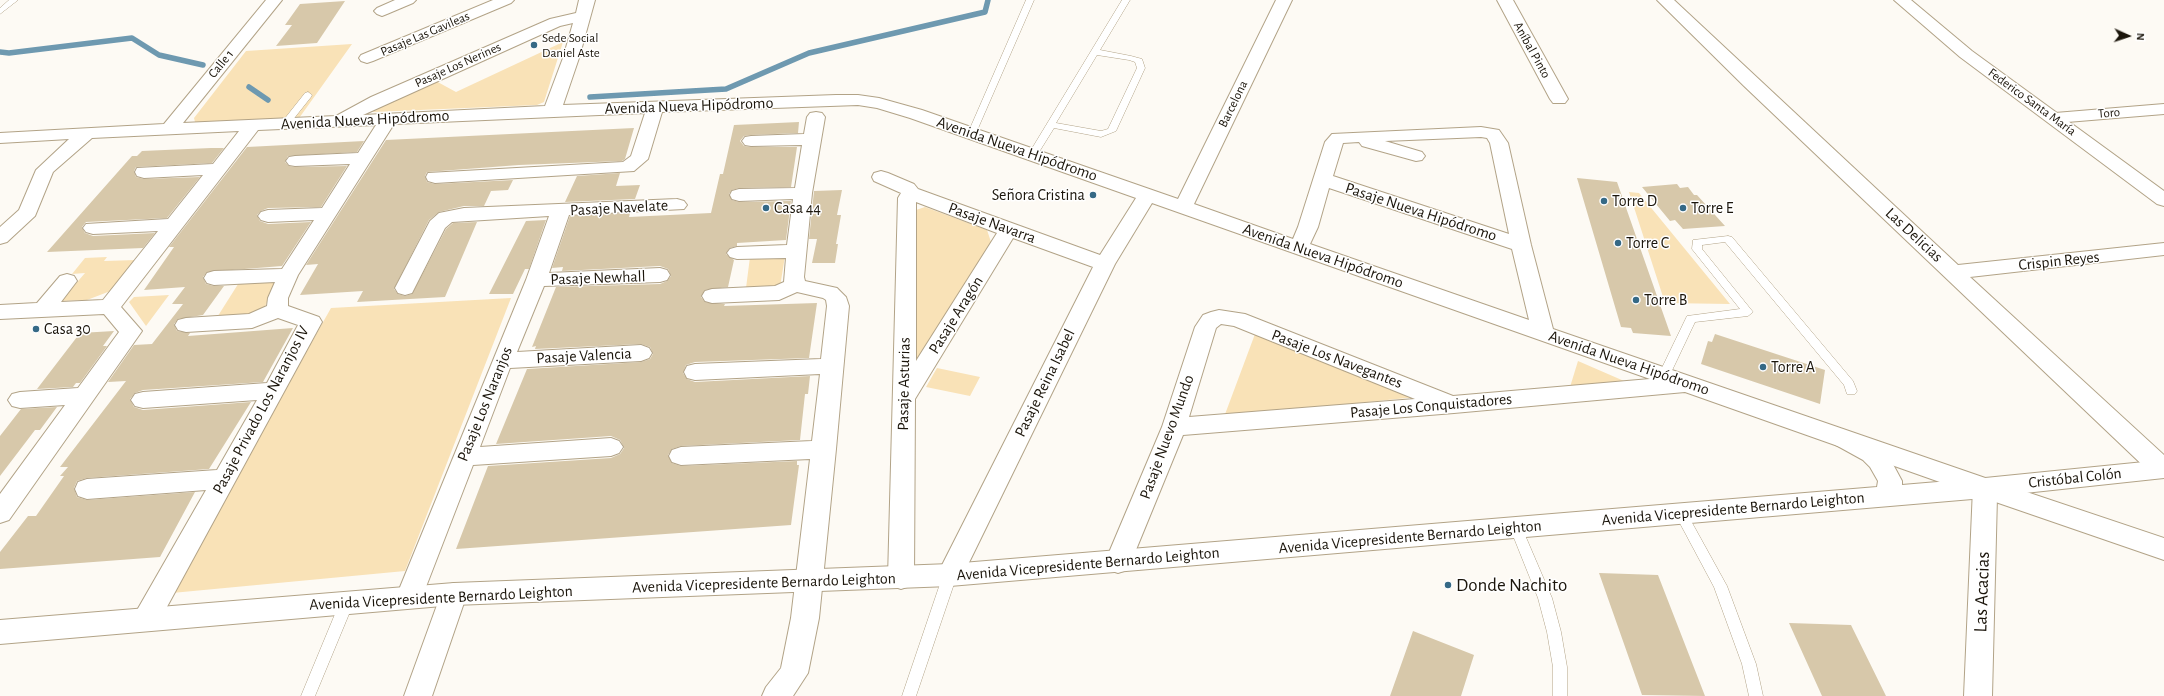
<!DOCTYPE html>
<html>
<head>
<meta charset="utf-8">
<style>
  body { margin:0 }
  #map { position:relative; width:2164px; height:696px; overflow:hidden; background:#fdfaf4; font-family:"Alegreya Sans",sans-serif }
  canvas { display:block }
  .north { position:absolute; left:2108px; top:16px; width:40px; height:40px; -webkit-text-stroke:3px #fff; paint-order:stroke; rotate:93deg; font-size:11px; font-weight:700; line-height:16px; text-align:center; color:#1b150b }
  .north::after { content:''; display:block; margin:auto; width:14px; height:18px; background:#1b150b; clip-path:polygon(50% 0,100% 100%,50% 72%,0 100%) }
</style>
</head>
<body>
<div id="map">
<canvas width="2164" height="696"></canvas>
<div class="north">N</div>
</div>
<script>
const ctx = document.querySelector('canvas').getContext('2d');
ctx.lineJoin = 'round';
function fill(path, color) { ctx.fillStyle = color; ctx.fill(path, 'evenodd'); }
const shape = rows => new Path2D(rows.map(r => 'M' + r).join(''));
function trace(path, color, width, dash) { ctx.strokeStyle = color; ctx.lineWidth = width; ctx.lineCap = dash ? 'butt' : 'round'; ctx.setLineDash(dash || []); ctx.stroke(path); }
function label(font, color, halo, rows, align = 'center') {
  ctx.font = font + ' "Alegreya Sans",sans-serif'; ctx.lineWidth = 3; ctx.setLineDash([]); ctx.textBaseline = 'middle'; ctx.strokeStyle = halo; ctx.fillStyle = color; for (const [text, x, y, turn = 0] of rows) {
    ctx.save(); ctx.translate(x, y); ctx.rotate((+turn || 0) * Math.PI / 180); ctx.textAlign = isNaN(turn) ? turn : align; if (halo) ctx.strokeText(text, 0, 0); ctx.fillText(text, 0, 0); ctx.restore();
  }
}
fill(shape([
  [563,42,544,102,537,105,373,112,374,108,434,80,456,92],
  [352,44,297,121,195,122,194,118,246,51],
  [1629,192,1639,193,1730,304,1665,303],
  [925,207,987,230,991,242,917,362,914,362,916,210],
  [785,256,780,287,746,288,750,257],
  [107,257,104,261,137,260,113,290,87,300,61,301,85,273,72,274,85,258],
  [240,281,278,281,262,312,248,318,216,319],
  [169,295,146,326,129,302,134,297],
  [511,298,405,571,172,593,176,582,331,308],
  [1255,334,1416,397,1224,417],
  [1578,361,1631,384,1570,387],
  [937,368,980,377,970,396,926,387]
]), '#f9e2b7');
trace(shape([
  [0,52,9,53,132,38,159,55,203,65],
  [249,87,268,100],
  [590,97,726,89,809,53,985,12,988,0]
]), '#6e99b0', 5.5);
fill(shape([
  [345,1,317,43,276,46,292,25,285,25,300,4],
  [799,122,798,133,751,135,744,136,740,141,744,146,751,147,797,147,791,187,739,188,732,190,729,194,732,200,739,202,791,201,786,240,737,243,737,246,730,248,726,254,734,260,728,287,705,290,701,297,705,302,725,304,724,306,817,303,809,358,695,362,686,365,683,373,687,379,695,382,810,376,808,394,805,394,800,440,681,446,672,449,668,455,672,463,681,466,797,461,797,465,799,465,791,525,456,549,488,466,611,458,620,454,624,448,620,440,611,436,496,444,527,369,641,362,650,359,653,354,650,347,641,344,535,349,536,346,532,347,556,287,660,284,667,281,671,276,668,269,660,266,562,271,563,267,552,268,570,216,630,213,629,217,711,213,720,174,723,174,734,125],
  [634,128,625,159,622,161,519,165,427,172,425,176,427,182,435,184,513,180,508,190,491,191,484,206,464,206,439,212,429,220,394,289,398,294,405,296,412,294,446,229,453,223,477,222,445,297,357,302,363,291,300,295,318,264,306,265,386,140],
  [364,141,357,152,288,156,285,162,289,166,295,167,347,166,321,207,268,208,261,211,257,215,260,221,268,224,311,222,282,266,207,272,203,277,206,284,214,286,224,286,203,315,178,319,174,324,177,331,190,333,188,336,293,328,263,382,143,390,135,393,130,399,134,407,143,410,251,402,209,469,87,478,77,481,74,488,77,497,87,500,195,492,160,557,0,569,0,552,28,516,36,516,64,476,60,476,68,467,60,467,126,381,108,382,134,345,152,344,183,304,172,304,185,287,144,290,174,247,169,247,247,147],
  [211,148,224,148,212,163,136,167,134,171,136,177,144,179,200,177,167,218,86,222,82,227,85,233,93,236,155,233,143,248,47,252,132,156,137,156,142,151],
  [620,173,616,186,640,185,635,199,565,202,577,176],
  [1577,178,1617,182,1671,336,1633,333,1631,328,1621,327],
  [1677,184,1680,188,1688,187,1694,195,1697,195,1725,226,1683,229,1675,220,1670,221,1642,187],
  [842,190,837,215,841,215,836,244,838,244,835,263,812,263,817,239,809,239,814,191],
  [546,220,529,269,525,269,513,294,489,294,526,221],
  [114,331,103,346,107,346,80,383,76,383,73,387,37,389,80,333],
  [1715,334,1825,370,1820,404,1701,364,1708,341,1712,342],
  [57,407,40,430,35,430,0,476,0,436,21,409],
  [1599,573,1658,575,1705,696,1642,695],
  [1789,623,1851,625,1886,696,1822,696],
  [1413,631,1474,655,1461,696,1390,696]
]), '#d7c8aa');
const service = shape([
  [9,0,18,0,0,14,0,8,9,0],
  [1026,0,1034,0,976,133,972,136,969,135,968,133,1026,0],
  [1122,0,1130,0,1100,50,1131,56,1142,59,1145,68,1116,131,1101,137,1054,128,1036,157,1030,157,1028,155,1122,0],
  [1097,55,1129,60,1135,62,1137,68,1108,129,1101,131,1056,123,1097,55],
  [308,92,312,95,311,97,288,126,282,126,282,122,305,93,308,92],
  [1728,236,1732,237,1853,381,1857,391,1855,394,1847,394,1844,385,1725,242,1702,245,1702,249,1753,312,1748,316,1695,322,1668,379,1660,379,1658,376,1687,316,1740,309,1692,249,1693,240,1728,236],
  [1681,509,1685,510,1727,586,1756,664,1763,696,1749,696,1742,664,1714,587,1675,514,1677,510,1681,509],
  [1516,523,1521,524,1522,528,1552,598,1561,632,1567,667,1567,696,1553,696,1553,667,1547,632,1538,598,1510,528,1511,524,1516,523],
  [950,570,955,571,957,575,916,696,902,696,943,575,945,571,950,570],
  [347,596,352,598,354,602,315,696,301,696,340,602,342,598,347,596]
]);
const minor = shape([
  [266,0,282,0,183,123,336,116,371,97,550,19,576,13,579,0,595,0,579,58,563,105,836,95,858,95,879,98,922,110,1178,199,1276,0,1292,0,1194,204,1293,239,1298,227,1325,142,1332,134,1481,127,1499,130,1508,143,1531,245,1553,329,1994,481,1997,488,1994,495,1985,498,1685,392,1454,413,1183,435,1131,562,1127,570,1118,573,1109,570,1105,562,1162,427,1195,327,1203,315,1211,312,1219,310,1245,314,1453,396,1650,379,1152,203,1115,264,959,583,950,586,941,583,937,575,1093,267,1013,238,915,399,914,578,910,586,901,589,892,586,888,578,898,198,901,193,874,181,872,177,874,173,881,171,888,173,914,184,918,189,1100,255,1136,198,910,118,877,108,858,105,662,112,648,159,634,171,435,183,428,181,426,177,428,173,623,162,631,156,645,113,394,124,298,275,288,298,288,306,319,317,322,322,156,627,146,631,136,627,132,619,206,490,87,499,78,496,75,489,78,482,87,479,217,470,257,400,143,408,135,406,131,400,135,394,143,392,267,383,298,325,278,318,252,328,186,332,178,330,175,325,178,320,186,318,249,314,267,306,268,298,275,282,214,285,207,283,204,278,207,273,214,271,282,269,314,220,268,222,261,220,258,216,261,212,268,210,322,208,350,164,295,166,289,165,286,161,289,157,295,156,358,153,376,125,258,130,121,307,142,331,9,520,0,523,0,494,65,405,20,408,12,406,8,400,12,394,20,392,78,388,119,332,104,314,0,319,0,305,37,303,60,276,67,274,74,276,77,281,61,302,103,300,158,231,93,234,86,232,83,228,86,224,168,219,203,175,144,178,137,176,135,172,137,168,213,164,239,131,92,138,53,172,35,216,7,242,0,244,0,227,19,210,36,170,69,139,0,143,0,133,164,124,266,0],
  [573,23,563,58,545,106,363,115,560,26,573,23],
  [1481,137,1487,138,1490,143,1509,234,1333,176,1343,143,1359,142,1362,146,1416,161,1422,160,1425,156,1422,152,1385,141,1481,137],
  [1329,188,1512,249,1529,320,1310,244,1318,227,1329,188],
  [916,202,997,233,916,361,916,202],
  [1221,324,1234,326,1415,399,1189,417,1216,328,1221,324],
  [395,0,416,0,413,3,387,14,382,16,377,14,374,11,377,8,395,0],
  [493,0,514,0,511,3,373,61,367,63,361,61,359,58,361,55,493,0],
  [1497,0,1513,0,1568,99,1565,103,1553,103,1550,99,1497,0],
  [1657,0,1674,0,1958,265,2164,243,2164,255,1970,277,2164,455,2164,478,2154,476,1744,86,1657,0],
  [2164,104,2164,114,2055,123,2049,122,2046,118,2049,114,2055,113,2164,104],
  [816,112,822,113,825,117,812,193,804,277,805,281,837,288,846,297,849,306,836,449,819,618,808,673,793,696,762,696,766,687,781,668,791,618,810,459,681,465,672,462,669,456,672,450,681,447,812,441,820,374,695,380,687,378,684,372,687,366,695,364,821,359,827,306,826,300,823,298,797,292,779,300,712,303,705,301,702,296,705,291,712,289,775,286,784,282,786,258,737,259,730,257,727,253,730,249,737,247,787,245,793,199,739,201,732,199,730,195,732,191,739,189,795,188,802,145,751,146,745,145,742,141,745,137,751,136,804,134,807,117,810,113,816,112],
  [677,199,684,201,687,205,684,209,569,215,549,273,660,268,667,270,670,275,667,280,660,282,544,286,517,352,641,345,649,348,652,353,649,358,641,361,510,368,480,447,611,438,619,441,623,447,619,453,611,456,473,465,419,605,409,608,399,605,396,597,526,280,549,216,452,222,445,228,412,293,405,295,398,293,395,288,430,221,439,213,464,208,677,199],
  [454,583,464,586,467,594,432,696,404,696,441,594,444,586,454,583]
]);
const tertiary = shape([
  [1894,0,1911,0,1972,51,2164,191,2164,206,2157,204,1960,57,1894,0],
  [2164,460,2164,478,1997,496,1992,696,1964,696,1973,488,1976,481,1985,478,2164,460]
]);
const secondary = shape([
  [1842,429,1881,448,1888,455,1902,481,1902,485,1985,478,2164,538,2164,560,1984,498,950,586,454,605,0,644,0,620,454,583,950,564,1877,487,1878,481,1870,467,1863,460,1834,444,1830,438,1834,432,1842,429]
]);
trace(service, '#b2a387', 1);
trace(minor, '#b2a387', 2);
trace(tertiary, '#b2a387', 2);
trace(secondary, '#b2a387', 2);
fill(service, '#fff');
fill(minor, '#fff');
fill(tertiary, '#fff');
fill(secondary, '#fff');
for (const [x, y, r, color] of [
  [534,45,4,"#356986"],
  [1093,195,4,"#356986"],
  [1604,201,4,"#356986"],
  [766,208,4,"#356986"],
  [1683,208,4,"#356986"],
  [1618,243,4,"#356986"],
  [1636,300,4,"#356986"],
  [36,329,4,"#356986"],
  [1763,367,4,"#356986"],
  [1448,585,4,"#356986"]
]) { const dot = new Path2D(); dot.arc(x, y, r, 0, 2 * Math.PI); ctx.fillStyle = color; ctx.fill(dot); trace(dot, '#fff', 1.5); }
label('13px', '#1b150b', '#fff', [
  ["Pasaje Las Gavileas",425,34,-23],
  ["Aníbal Pinto",1532,50,61],
  ["Calle 1",221,64,-51],
  ["Pasaje Los Nerines",458,65,-24],
  ["Federico Santa María",2032,102,36],
  ["Barcelona",1233,104,-64],
  ["Toro",2109,113,-5]
]);
label('13px', '#1b150b', '#fff', [
  ["Sede Social",542,38],
  ["Daniel Aste",542,53]
], 'left');
label('16px', '#1b150b', '#fff', [
  ["Avenida Nueva Hipódromo",689,106,-2],
  ["Avenida Nueva Hipódromo",365,120,-3],
  ["Avenida Nueva Hipódromo",1017,149,19],
  ["Pasaje Navelate",619,208,-3],
  ["Pasaje Nueva Hipódromo",1421,212,18],
  ["Pasaje Navarra",992,223,20],
  ["Las Delicias",1914,235,43],
  ["Avenida Nueva Hipódromo",1323,256,19],
  ["Crispin Reyes",2059,261,-6],
  ["Pasaje Newhall",598,278,-2],
  ["Pasaje Aragón",956,315,-58],
  ["Pasaje Valencia",584,356,-3],
  ["Pasaje Los Navegantes",1337,359,21],
  ["Avenida Nueva Hipódromo",1629,363,19],
  ["Pasaje Reina Isabel",1045,383,-64],
  ["Pasaje Asturias",904,384,-89],
  ["Pasaje Los Naranjos",485,404,-68],
  ["Pasaje Los Conquistadores",1431,406,-5],
  ["Pasaje Privado Los Naranjos IV",261,410,-62],
  ["Pasaje Nuevo Mundo",1167,437,-70],
  ["Cristóbal Colón",2075,478,-6],
  ["Avenida Vicepresidente Bernardo Leighton",1733,509,-5],
  ["Avenida Vicepresidente Bernardo Leighton",1410,537,-5],
  ["Avenida Vicepresidente Bernardo Leighton",1088,564,-5],
  ["Avenida Vicepresidente Bernardo Leighton",764,583,-2],
  ["Avenida Vicepresidente Bernardo Leighton",441,598,-3]
]);
label('16px', '#1b150b', '#fff', [
  ["Señora Cristina",1085,195,"right"],
  ["Torre D",1612,201],
  ["Casa 44",774,208],
  ["Torre E",1691,208],
  ["Torre C",1626,243],
  ["Torre B",1644,300],
  ["Casa 30",44,329],
  ["Torre A",1771,367]
], 'left');
label('19px', '#1b150b', '#fff', [
  ["Donde Nachito",1456,585]
], 'left');
label('19px', '#1b150b', '#fff', [
  ["Las Acacias",1982,592,-88]
]);
</script>
</body>
</html>
